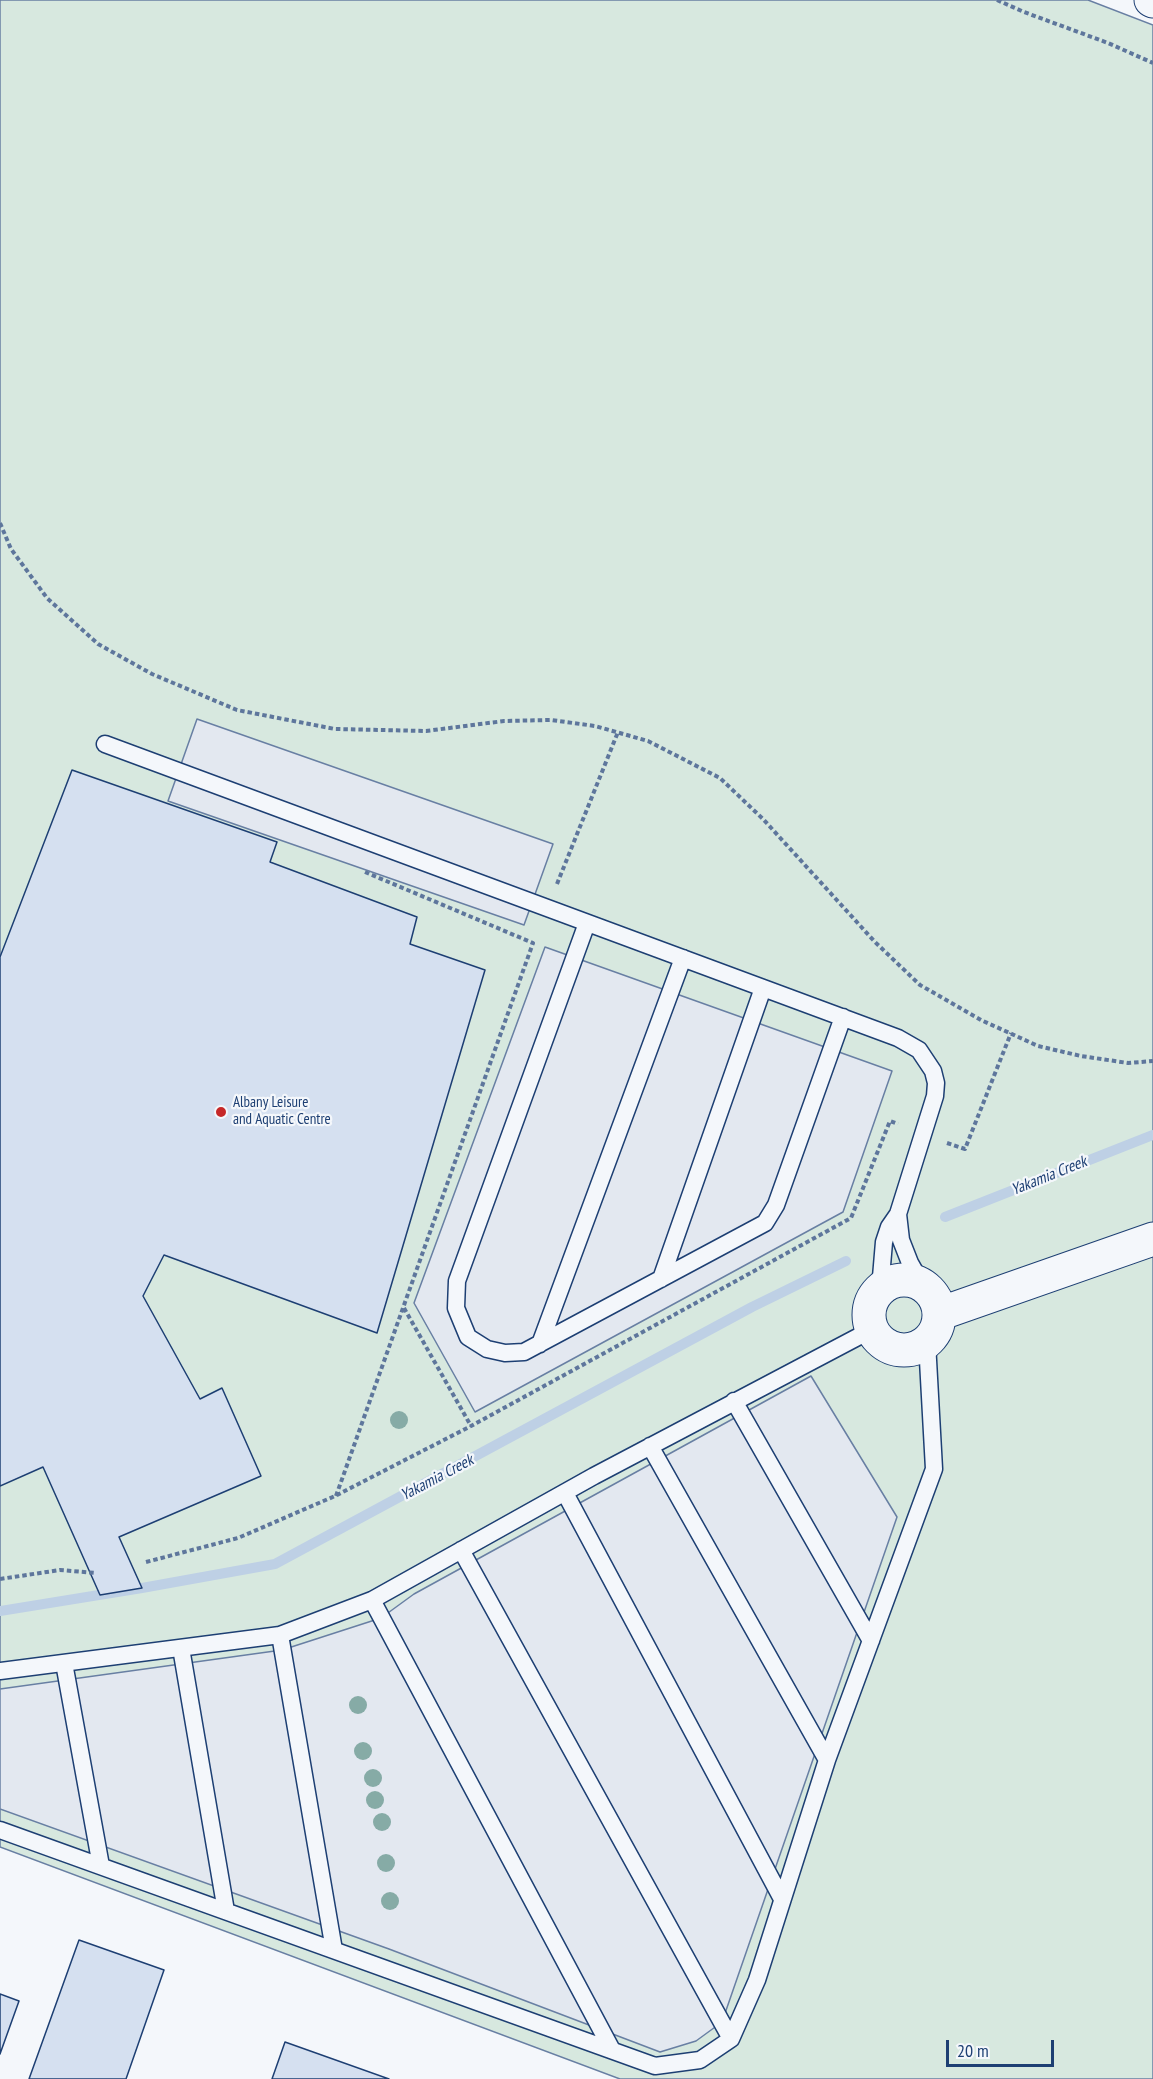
<!DOCTYPE html>
<html>
<head>
<meta charset="utf-8">
<style>
  body { margin:0 }
  #map { position:relative; width:1153px; height:2079px; overflow:hidden; background:#f4f7fb; font-family:"PT Sans Narrow",sans-serif }
  canvas { display:block }
  .scale { position:absolute; left:946px; top:2040px; width:108px; height:27px; box-sizing:border-box; border:3px solid #1d3f73; border-top:0; padding-left:8px; font-size:18px; line-height:21px; white-space:nowrap; color:#1d3f73; -webkit-text-stroke:4px #f4f7fb; paint-order:stroke }
</style>
</head>
<body>
<div id="map">
<canvas width="1153" height="2079"></canvas>
<div class="scale">20 m</div>
</div>
<script>
const ctx = document.querySelector('canvas').getContext('2d');
ctx.lineJoin = 'round';
function fill(path, color) { ctx.fillStyle = color; ctx.fill(path, 'evenodd'); }
const shape = rows => new Path2D(rows.map(r => 'M' + r).join(''));
function trace(path, color, width, dash) { ctx.strokeStyle = color; ctx.lineWidth = width; ctx.lineCap = dash ? 'butt' : 'round'; ctx.setLineDash(dash || []); ctx.stroke(path); }
function label(font, color, halo, rows, align = 'center') {
  ctx.font = font + ' "PT Sans Narrow",sans-serif'; ctx.lineWidth = 4.5; ctx.setLineDash([]); ctx.textBaseline = 'middle'; ctx.strokeStyle = halo; ctx.fillStyle = color; for (const [text, x, y, turn = 0] of rows) {
    ctx.save(); ctx.translate(x, y); ctx.rotate((+turn || 0) * Math.PI / 180); ctx.textAlign = isNaN(turn) ? turn : align; if (halo) ctx.strokeText(text, 0, 0); ctx.fillText(text, 0, 0); ctx.restore();
  }
}
const green = shape([
  [0,0,1088,0,1153,25,1153,2079,620,2079,0,1847,0,0]
]);
fill(green, '#d7e8df');
trace(green, '#687fa3', 1.5);
const parking = shape([
  [197,719,553,844,524,925,168,801,197,719],
  [545,947,892,1071,843,1212,475,1412,414,1303,545,947],
  [811,1376,897,1517,722,2022,696,2041,660,2052,389,1949,0,1809,0,1689,282,1650,381,1618,414,1594,811,1376]
]);
fill(parking, '#e3e8f0');
trace(parking, '#687fa3', 1.5);
trace(shape([
  [945,1217,1153,1135],
  [0,1611,142,1588,275,1564,752,1307,846,1261]
]), '#bed0e5', 10);
const building = shape([
  [72,770,277,842,270,862,417,917,410,944,485,970,377,1333,164,1255,143,1296,200,1399,222,1388,261,1476,119,1537,142,1588,100,1595,43,1467,0,1486,0,957,72,770],
  [79,1940,164,1970,126,2079,29,2079,79,1940],
  [0,1994,19,2001,0,2054,0,1994],
  [285,2042,389,2079,272,2079,285,2042]
]);
fill(building, '#d5e0f0');
trace(building, '#1d3f73', 1.5);
const service = shape([
  [105,744,898,1038,919,1050,933,1071,936,1083,935,1096,898,1214,889,1227,884,1242,880,1289],
  [587,923,457,1281,456,1308,468,1337,487,1349,505,1353,524,1352,765,1223,776,1205,843,1017],
  [898,1214,901,1240,910,1263,923,1286],
  [661,1279,763,988],
  [540,1344,683,958],
  [734,1401,871,1641],
  [650,1446,827,1760],
  [565,1493,782,1899],
  [461,1550,731,2039],
  [372,1600,612,2050],
  [280,1635,334,1950],
  [181,1648,226,1911],
  [64,1663,101,1866],
  [0,1671,280,1635,372,1600,594,1476,871,1330],
  [0,1830,655,2066,700,2060,731,2039,757,1980,827,1760,934,1469,927,1342]
]);
const minor = shape([
  '869 1315a35 35 0 1 1 70 0a35 35 0 1 1-70 0Z',
  [939,1314,1153,1239]
]);
const primary = shape([
  [1151,0,1153,1]
]);
trace(service, '#1d3f73', 19);
trace(minor, '#1d3f73', 35);
trace(primary, '#1d3f73', 35);
trace(shape([
  [997,0,1024,12,1108,43,1153,63],
  [0,523,11,549,47,598,98,644,152,674,237,710,335,729,426,731,504,721,551,720,595,726,648,741,720,778,763,819,875,942,920,985,981,1020,1038,1046,1081,1056,1128,1063,1153,1061],
  [557,884,618,732],
  [947,1143,965,1149,1011,1033],
  [404,1308,471,1426],
  [336,1496,533,943,365,872],
  [146,1562,238,1538,335,1496,471,1426,851,1218,890,1121,898,1124],
  [0,1579,60,1570,96,1573]
]), '#5e769c', 4, [4.5, 3]);
trace(service, '#f4f7fb', 16);
trace(minor, '#f4f7fb', 33);
trace(primary, '#f4f7fb', 33);
ctx.fillStyle = '#86aba6';
for (const [x, y] of [
  [399,1420],
  [358,1705],
  [363,1751],
  [373,1778],
  [375,1800],
  [382,1822],
  [386,1863],
  [390,1901]
]) { ctx.beginPath(); ctx.arc(x, y, 9, 0, 2 * Math.PI); ctx.fill(); }
for (const [x, y, r, color] of [
  [221,1112,6,"#c62828"]
]) { const dot = new Path2D(); dot.arc(x, y, r, 0, 2 * Math.PI); ctx.fillStyle = color; ctx.fill(dot); trace(dot, '#f4f7fb', 2); }
label('15px', '#1d3f73', '#f4f7fb', [
  ["Albany Leisure",233,1103],
  ["and Aquatic Centre",233,1120]
], 'left');
label('italic 16px', '#1d3f73', '#f4f7fb', [
  ["Yakamia Creek",1049,1176,-22],
  ["Yakamia Creek",437,1478,-28]
]);
</script>
</body>
</html>
